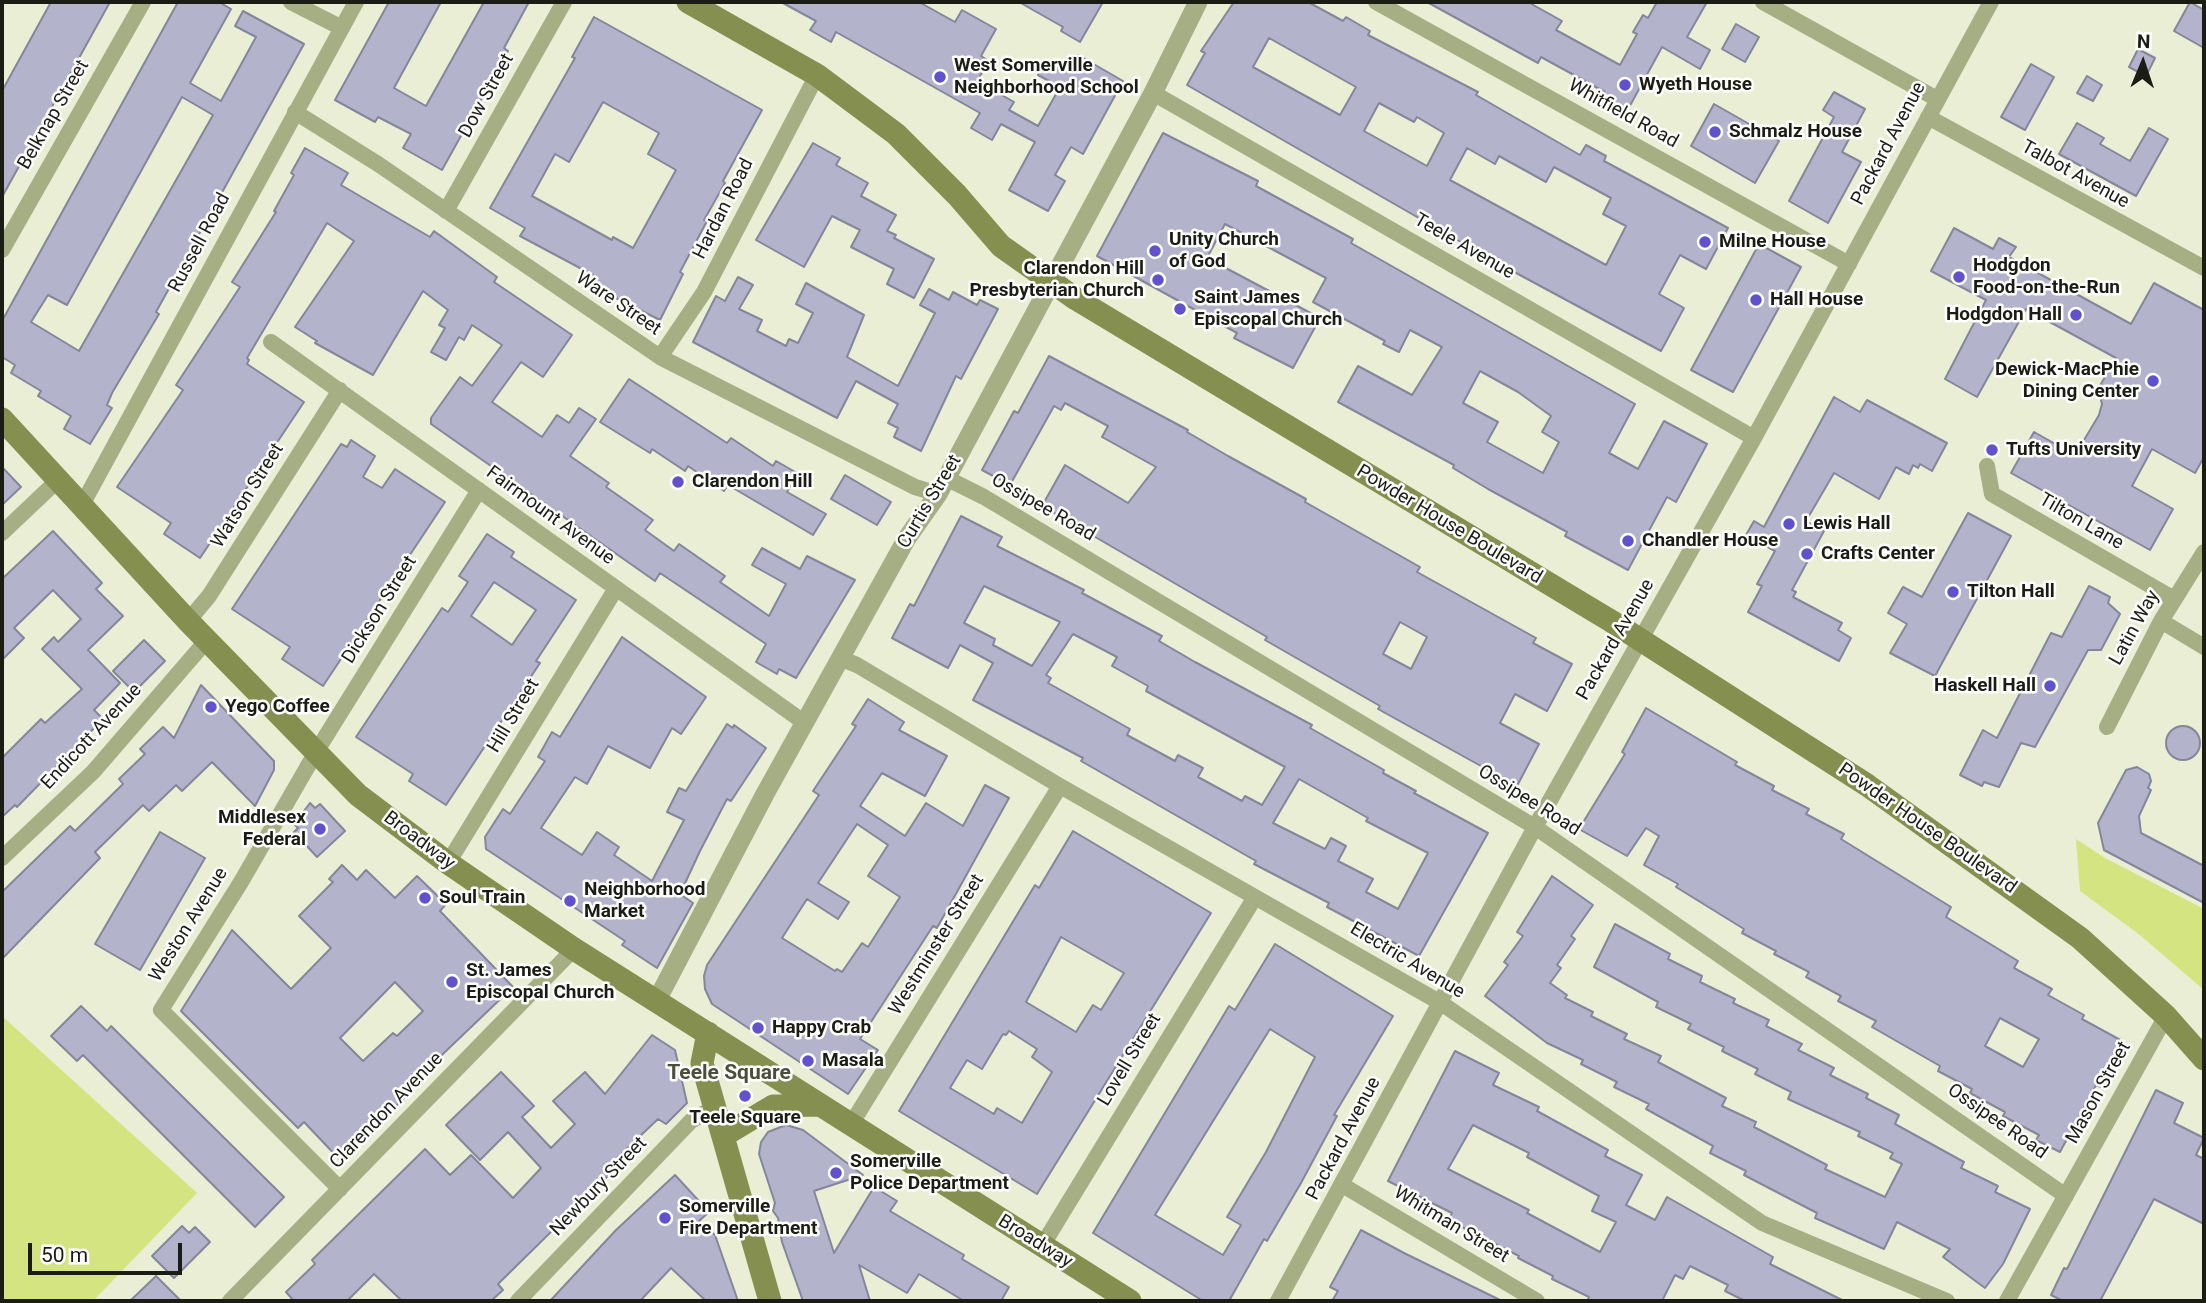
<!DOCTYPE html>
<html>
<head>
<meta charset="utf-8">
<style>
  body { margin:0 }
  #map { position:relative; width:2206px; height:1303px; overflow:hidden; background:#e9eed4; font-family:Roboto,sans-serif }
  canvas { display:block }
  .frame { position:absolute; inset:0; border:4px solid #1b1d14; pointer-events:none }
  .north { position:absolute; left:2108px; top:28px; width:70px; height:70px; -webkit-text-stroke:5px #fff; paint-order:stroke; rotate:2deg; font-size:19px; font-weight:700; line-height:28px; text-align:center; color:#1b1d14 }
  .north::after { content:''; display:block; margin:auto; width:24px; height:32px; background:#1b1d14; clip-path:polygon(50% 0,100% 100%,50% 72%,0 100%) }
  .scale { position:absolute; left:28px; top:1243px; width:154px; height:32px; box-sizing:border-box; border:4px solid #1b1d14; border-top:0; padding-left:9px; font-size:21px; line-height:24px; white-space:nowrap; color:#1b1d14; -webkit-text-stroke:5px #fff; paint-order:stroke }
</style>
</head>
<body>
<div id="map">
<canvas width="2206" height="1303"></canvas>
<div class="frame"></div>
<div class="north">N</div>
<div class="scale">50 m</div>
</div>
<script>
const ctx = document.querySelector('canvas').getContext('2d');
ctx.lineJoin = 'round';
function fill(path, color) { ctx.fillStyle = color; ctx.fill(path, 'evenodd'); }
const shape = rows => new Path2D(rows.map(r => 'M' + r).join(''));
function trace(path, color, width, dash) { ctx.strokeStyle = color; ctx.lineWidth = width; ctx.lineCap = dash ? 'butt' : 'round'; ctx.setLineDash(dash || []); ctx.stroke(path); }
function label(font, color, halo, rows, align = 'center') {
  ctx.font = font + ' Roboto,sans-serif'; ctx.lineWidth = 5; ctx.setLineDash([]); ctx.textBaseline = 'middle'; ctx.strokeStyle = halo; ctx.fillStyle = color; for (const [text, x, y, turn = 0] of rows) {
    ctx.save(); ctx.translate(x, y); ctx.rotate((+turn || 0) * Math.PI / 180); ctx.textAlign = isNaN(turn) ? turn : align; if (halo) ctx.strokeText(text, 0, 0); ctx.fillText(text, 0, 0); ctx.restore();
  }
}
fill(shape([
  [2076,839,2105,858,2204,909,2204,990,2140,935,2080,891],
  [2,1016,197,1193,93,1301,2,1301]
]), '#d4e481');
const building = shape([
  [51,2,110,2,2,197,2,91,51,2],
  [178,2,219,2,231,9,190,83,221,101,256,37,235,26,243,11,304,44,156,312,159,314,112,393,107,405,112,408,90,444,64,429,71,416,38,396,41,391,11,373,15,365,2,357,2,321,178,2],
  [182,97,213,115,79,351,31,322,48,295,67,305,182,97],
  [389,2,441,2,394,88,426,106,484,2,529,2,504,48,508,51,442,170,403,148,411,134,378,117,375,122,335,100,389,2],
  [781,2,919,2,955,22,962,10,996,29,981,56,989,61,977,81,1014,102,1009,110,1038,126,1060,87,1038,75,1046,61,1068,73,1078,55,1123,81,1083,154,1071,147,1055,175,1065,181,1048,211,1009,190,1035,142,1001,124,992,140,971,128,980,113,836,32,831,42,810,30,816,21,781,2],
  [1019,2,1103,2,1080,42,1061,31,1063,27,1019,2],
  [1234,2,1308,2,1343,21,1346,17,1370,31,1368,35,1478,92,1476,95,1580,155,1586,145,1606,156,1604,161,1728,228,1706,269,1680,255,1659,294,1684,308,1661,351,1492,260,1187,85,1205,53,1201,51,1234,2],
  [1269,38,1356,87,1340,115,1253,67,1269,38],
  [1379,103,1414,122,1417,117,1444,133,1427,166,1364,131,1379,103],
  [1467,148,1495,164,1499,156,1546,182,1554,167,1611,198,1603,214,1626,226,1606,265,1450,180,1467,148],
  [1427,2,1528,2,1562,21,1556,30,1620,65,1637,34,1633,32,1643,15,1648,18,1657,2,1707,2,1687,37,1710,50,1700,69,1662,47,1626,113,1601,99,1605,92,1541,57,1538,63,1427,2],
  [2190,2,2204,10,2204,48,2174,31,2190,2],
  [594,17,762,110,723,181,725,183,704,220,707,221,680,272,683,274,660,320,588,284,593,275,520,236,525,228,490,208,575,58,572,57,594,17],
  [603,102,659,133,648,154,676,170,633,248,613,237,612,240,532,196,555,154,569,162,603,102],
  [1736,24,1759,37,1745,62,1722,49,1736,24],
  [2138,49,2155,58,2146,76,2129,67,2138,49],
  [2031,64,2054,77,2025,130,2001,117,2031,64],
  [2087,76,2102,85,2093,101,2077,93,2087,76],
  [1834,92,1865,109,1842,152,1861,162,1828,223,1789,201,1834,117,1823,110,1834,92],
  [1714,104,1779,141,1755,183,1691,146,1714,104],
  [2077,123,2104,138,2100,144,2130,161,2149,128,2168,139,2136,196,2059,154,2077,123],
  [1163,133,1258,181,1256,186,1353,239,1351,243,1635,404,1609,453,1638,469,1664,421,1707,444,1676,502,1667,497,1628,570,1565,536,1567,532,1488,489,1453,468,1454,465,1338,402,1358,366,1412,395,1442,347,1410,330,1399,352,1383,344,1385,341,1313,302,1326,278,1225,224,1207,258,1320,318,1293,368,1234,338,1237,333,1097,256,1163,133],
  [1480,371,1518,392,1551,416,1542,432,1559,442,1543,473,1487,442,1498,422,1463,403,1480,371],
  [813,143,840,158,836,165,868,183,861,196,896,215,887,231,896,235,894,238,934,259,914,298,887,284,894,269,851,247,860,230,832,216,804,267,756,240,813,143],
  [305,148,348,173,341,185,430,237,434,231,497,277,494,282,572,335,543,377,521,362,492,402,542,437,557,415,569,423,579,408,596,419,570,456,609,483,606,487,653,520,645,530,674,551,679,544,725,576,720,582,769,616,786,584,752,565,762,548,800,569,807,556,855,580,796,678,779,669,777,674,756,662,766,644,660,573,655,581,431,424,431,418,460,377,472,386,502,345,472,325,464,340,459,337,446,360,431,352,445,328,439,325,448,310,423,291,373,375,315,343,317,341,295,327,354,241,327,223,247,358,249,360,247,364,304,402,200,558,164,534,171,523,117,487,183,390,176,385,240,287,232,282,276,212,274,211,294,175,291,173,305,148],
  [1954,228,1993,249,1999,238,2016,247,2009,257,2131,324,2154,283,2204,310,2204,457,2195,473,2152,449,2132,486,2173,509,2150,550,2011,473,2034,432,2075,455,2099,415,2102,404,2098,389,2116,358,2026,309,1977,397,1945,379,1986,300,1931,271,1954,228],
  [1759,244,1801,267,1733,392,1691,370,1759,244],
  [738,277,753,285,739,309,762,320,757,331,786,346,789,339,798,343,813,313,796,304,806,283,864,315,847,357,898,386,935,313,920,305,929,289,949,300,953,292,977,305,980,300,998,309,961,379,956,376,921,451,894,437,898,428,888,423,898,404,856,381,837,418,693,342,716,296,725,301,738,277],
  [1049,356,1188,430,1187,432,1228,456,1306,499,1305,502,1420,567,1417,572,1536,638,1533,643,1572,664,1547,711,1515,694,1500,723,1539,744,1517,786,1378,709,1380,706,1265,640,1267,637,1042,506,1065,465,1128,503,1156,467,1102,437,1108,426,1065,403,1061,410,1054,406,1010,485,982,470,1014,411,1018,413,1049,356],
  [1400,622,1427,637,1411,669,1383,654,1400,622],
  [629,379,727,443,731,438,773,466,776,461,797,473,787,492,826,514,813,535,728,485,724,491,688,466,685,471,652,449,650,453,600,422,629,379],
  [1834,397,1860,412,1867,400,1947,443,1932,471,1920,464,1918,468,1913,465,1909,474,1896,467,1879,499,1834,473,1806,521,1824,531,1792,590,1796,592,1793,597,1842,623,1838,630,1851,638,1839,661,1748,612,1762,586,1757,584,1775,551,1746,535,1754,521,1764,527,1834,397],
  [351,440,375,456,363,477,382,488,395,469,445,502,323,686,282,659,290,647,232,609,341,444,347,447,351,440],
  [2,467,21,487,2,505,2,467],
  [845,475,891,502,877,525,831,499,845,475],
  [1968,513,2011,536,1935,676,1890,653,1907,624,1888,613,1903,587,1922,597,1968,513],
  [961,516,1002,537,997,546,1084,590,1082,593,1162,636,1159,641,1195,662,1312,725,1310,728,1384,770,1383,773,1416,791,1414,793,1488,833,1419,956,1327,907,1329,903,1254,864,1256,861,1081,761,1083,758,973,700,993,663,960,645,948,668,892,638,910,604,914,606,961,516],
  [984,586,1060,622,1032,666,993,645,995,639,964,623,984,586],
  [1073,634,1117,657,1112,666,1148,686,1146,691,1285,767,1262,805,1245,796,1242,801,1198,777,1203,768,1178,755,1175,761,1127,735,1130,729,1048,683,1051,678,1046,675,1073,634],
  [1299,779,1368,818,1366,821,1428,853,1398,909,1366,892,1373,879,1338,861,1346,846,1331,838,1325,849,1273,823,1299,779],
  [53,531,102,583,96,589,123,616,88,650,120,683,94,710,103,719,17,807,15,805,2,817,2,758,41,719,45,723,82,689,42,649,54,637,58,642,81,619,53,590,14,628,24,638,2,660,2,579,53,531],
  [487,534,514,552,511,557,576,600,536,661,540,663,446,805,409,781,413,774,356,737,442,608,448,612,468,582,459,576,487,534],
  [494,582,536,610,512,645,471,616,494,582],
  [2089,586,2110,597,2108,603,2120,614,2101,650,2088,650,2035,747,2021,743,1999,787,1984,782,1982,786,1960,775,1983,730,1997,738,2051,633,2062,637,2089,586],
  [622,637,706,697,681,734,672,728,650,768,608,746,587,784,575,777,541,828,582,855,597,832,619,847,614,855,652,881,684,820,667,812,679,788,686,791,727,724,733,728,734,725,766,748,731,801,727,799,700,851,680,894,693,903,657,968,622,945,625,941,486,849,485,837,503,809,510,814,545,761,538,757,552,732,560,737,622,637],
  [144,640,165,661,134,692,113,671,144,640],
  [201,685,274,761,274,770,255,806,212,762,182,791,176,785,149,811,143,805,95,852,100,858,2,959,2,892,70,826,75,831,123,784,119,779,145,754,140,749,163,727,174,738,201,685],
  [868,699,904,722,899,730,947,756,925,796,882,773,860,806,905,836,926,803,963,826,985,785,1009,798,937,928,933,926,860,1039,878,1050,848,1094,712,1004,705,989,704,976,707,965,819,795,813,791,856,726,852,724,868,699],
  [857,824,888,845,868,876,900,897,868,947,862,943,842,972,837,969,835,971,782,938,807,899,838,919,849,902,818,883,857,824],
  [1646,708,1737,762,1735,765,1774,786,1772,790,1809,809,1806,814,1844,834,1841,839,1951,907,1946,917,2018,961,2014,968,2052,989,2048,995,2084,1015,2082,1019,2124,1042,2101,1087,2096,1085,2060,1152,2036,1140,2039,1135,2003,1116,2005,1112,1970,1093,1972,1089,1938,1071,1940,1066,1872,1027,1876,1021,1838,1001,1841,996,1806,977,1809,972,1774,954,1776,951,1742,933,1744,929,1676,887,1678,884,1644,865,1659,836,1646,828,1627,856,1579,829,1625,754,1622,752,1646,708],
  [2000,1018,2039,1039,2023,1067,1985,1046,2000,1018],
  '2166 743a17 17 0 1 1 34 0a17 17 0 1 1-34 0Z',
  [2137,767,2149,774,2151,781,2148,788,2151,790,2139,816,2141,833,2204,866,2204,903,2104,850,2098,823,2126,770,2137,767],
  [310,803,315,808,320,804,345,831,317,857,294,832,298,828,294,824,310,803],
  [1073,831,1211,913,1037,1194,899,1111,1035,885,1039,888,1073,831],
  [1061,937,1124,973,1101,1010,1093,1005,1076,1032,1026,1002,1061,937],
  [1009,1031,1037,1049,1032,1057,1052,1072,1022,1123,997,1108,994,1114,950,1088,967,1060,982,1069,1003,1034,1006,1035,1009,1031],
  [160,832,205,858,140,970,95,944,160,832],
  [342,865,357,880,366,870,395,898,417,876,446,904,440,911,513,987,401,1094,405,1097,341,1161,304,1122,298,1128,181,1011,232,930,291,989,331,948,299,916,333,882,329,879,342,865],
  [395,982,423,1011,397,1036,393,1033,363,1061,340,1038,395,982],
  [1552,876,1593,905,1571,936,1575,939,1557,965,1561,968,1550,983,1567,995,1565,998,1593,1012,1591,1016,1627,1034,1624,1039,1661,1056,1658,1062,1726,1098,1722,1106,1756,1122,1754,1127,1827,1165,1825,1169,1885,1197,1902,1164,1890,1158,1893,1153,1858,1136,1860,1132,1788,1099,1791,1092,1755,1074,1758,1069,1722,1051,1724,1047,1688,1029,1691,1024,1656,1007,1658,1002,1594,967,1615,924,1670,954,1668,959,1702,976,1700,982,1735,999,1733,1003,1769,1020,1766,1026,1802,1044,1798,1050,1834,1068,1830,1075,1868,1094,1866,1098,1899,1115,1895,1124,1964,1162,1961,1168,1998,1186,1995,1192,2030,1209,2003,1264,1985,1288,1943,1257,1950,1249,1897,1222,1884,1249,1815,1218,1817,1213,1744,1175,1746,1171,1710,1153,1713,1146,1646,1109,1649,1104,1614,1087,1617,1082,1581,1064,1583,1060,1547,1043,1485,996,1508,965,1504,962,1523,936,1517,932,1552,876],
  [1275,944,1393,1016,1334,1115,1337,1116,1301,1183,1267,1241,1264,1239,1229,1301,1203,1301,1093,1233,1229,1006,1235,1010,1275,944],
  [1270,1029,1315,1057,1266,1152,1227,1217,1241,1225,1223,1255,1155,1215,1270,1029],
  [81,1006,107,1031,111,1026,284,1197,255,1227,83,1055,77,1061,51,1036,81,1006],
  [652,1035,675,1050,687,1103,666,1124,658,1119,617,1158,622,1162,498,1284,503,1290,491,1301,402,1301,374,1274,347,1301,294,1301,286,1292,315,1264,312,1260,425,1149,450,1175,471,1155,513,1198,541,1168,508,1132,480,1160,446,1125,501,1072,534,1106,522,1117,551,1148,575,1124,553,1101,585,1072,605,1094,652,1035],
  [1455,1051,1499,1073,1493,1085,1539,1107,1537,1111,1608,1150,1605,1156,1642,1175,1626,1205,1655,1220,1667,1197,1773,1257,1770,1264,1844,1301,1745,1301,1725,1291,1728,1285,1690,1266,1683,1279,1675,1275,1662,1301,1587,1301,1589,1297,1552,1279,1553,1276,1518,1258,1519,1256,1448,1220,1452,1213,1388,1181,1455,1051],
  [1473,1125,1529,1153,1527,1157,1599,1196,1592,1211,1616,1222,1600,1252,1527,1213,1529,1210,1448,1169,1473,1125],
  [2156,1090,2183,1103,2174,1123,2204,1138,2196,1155,2204,1159,2204,1224,2154,1199,2100,1301,2063,1301,2051,1295,2064,1268,2067,1269,2156,1090],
  [786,1125,803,1130,863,1175,814,1191,834,1253,874,1187,897,1201,890,1211,964,1255,962,1259,1009,1287,1001,1301,964,1301,919,1274,907,1293,859,1265,870,1301,803,1301,782,1242,778,1218,773,1211,775,1203,759,1154,761,1142,768,1132,786,1125],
  [675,1175,709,1212,699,1221,715,1235,738,1301,706,1301,671,1268,640,1301,550,1301,616,1230,675,1175],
  [182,1226,189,1233,195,1227,210,1242,174,1278,152,1256,182,1226],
  [1361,1230,1404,1253,1502,1301,1332,1301,1338,1291,1330,1287,1361,1230],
  [156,1276,181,1301,130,1301,156,1276]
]);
fill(building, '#b3b3cb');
trace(building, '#85869c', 2);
trace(shape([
  [291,2,342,28],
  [1376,2,1849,264],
  [1763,2,1937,99],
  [1153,93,1754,438],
  [295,112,378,164,660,357,915,487,938,494],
  [1928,117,2204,268],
  [446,211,564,2],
  [2,250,143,2],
  [271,342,805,723],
  [660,357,704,292,817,75],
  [1987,466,1992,494,2174,599],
  [946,478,984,497,1535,827,2066,1196],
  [82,505,356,2],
  [2,533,58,480],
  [188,621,209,596,340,390],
  [2161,621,2204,647],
  [842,659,857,665,1060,786,1441,1003,1762,1223,1947,1301],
  [2107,727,2161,621,2204,552],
  [2,858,93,772,208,639],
  [448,863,615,590],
  [850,1126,1060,786],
  [1344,1186,1537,1301],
  [340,1189,161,1010,241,882,316,752,479,490],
  [1042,1246,1255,897],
  [230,1301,574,949],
  [518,1301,691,1121,715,1107],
  [1278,1301,1535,827,1754,438,1991,2],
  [2007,1301,2166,1016]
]), '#a6ae84', 16);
trace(shape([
  [657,1000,765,794,907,538,938,494,1153,93,1198,2]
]), '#a6ae84', 19);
trace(shape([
  [688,2,817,75,896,134,957,195,1001,246,1076,299,1611,621,1867,785,2080,938,2166,1016,2204,1059],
  [2,419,188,621,358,795,448,863,574,949,1130,1301],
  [708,1033,702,1063,770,1301],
  [723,1136,773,1106,818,1105]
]), '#858f50', 23);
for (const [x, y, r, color] of [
  [940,77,7,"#6152cb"],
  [1625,85,7,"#6152cb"],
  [1715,132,7,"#6152cb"],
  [1705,242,7,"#6152cb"],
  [1155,251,7,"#6152cb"],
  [1959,277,7,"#6152cb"],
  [1158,280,7,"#6152cb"],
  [1756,300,7,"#6152cb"],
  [1180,309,7,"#6152cb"],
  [2076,315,7,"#6152cb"],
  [2153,381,7,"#6152cb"],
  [1992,450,7,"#6152cb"],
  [678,482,7,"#6152cb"],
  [1789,524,7,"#6152cb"],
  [1628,541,7,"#6152cb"],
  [1807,554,7,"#6152cb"],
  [1953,592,7,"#6152cb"],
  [2050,686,7,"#6152cb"],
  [211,707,7,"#6152cb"],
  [320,829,7,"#6152cb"],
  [425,898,7,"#6152cb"],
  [570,901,7,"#6152cb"],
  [452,982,7,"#6152cb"],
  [758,1028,7,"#6152cb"],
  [808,1061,7,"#6152cb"],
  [745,1096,7,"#6152cb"],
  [836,1173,7,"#6152cb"],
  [665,1218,7,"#6152cb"]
]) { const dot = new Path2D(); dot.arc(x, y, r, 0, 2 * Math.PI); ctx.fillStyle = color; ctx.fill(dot); trace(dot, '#fff', 2.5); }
label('bold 19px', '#1b1d14', '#fff', [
  ["West Somerville",954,66],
  ["Neighborhood School",954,88],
  ["Wyeth House",1639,85],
  ["Schmalz House",1729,132],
  ["Unity Church",1169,240],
  ["of God",1169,262],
  ["Milne House",1719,242],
  ["Hodgdon",1973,266],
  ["Food-on-the-Run",1973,288],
  ["Clarendon Hill",1144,269,"right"],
  ["Presbyterian Church",1144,291,"right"],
  ["Saint James",1194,298],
  ["Episcopal Church",1194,320],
  ["Hall House",1770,300],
  ["Hodgdon Hall",2062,315,"right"],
  ["Dewick-MacPhie",2139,370,"right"],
  ["Dining Center",2139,392,"right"],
  ["Tufts University",2006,450],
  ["Clarendon Hill",692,482],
  ["Lewis Hall",1803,524],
  ["Chandler House",1642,541],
  ["Crafts Center",1821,554],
  ["Tilton Hall",1967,592],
  ["Haskell Hall",2036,686,"right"],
  ["Yego Coffee",225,707],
  ["Middlesex",306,818,"right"],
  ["Federal",306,840,"right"],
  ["Neighborhood",584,890],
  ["Market",584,912],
  ["Soul Train",439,898],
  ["St. James",466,971],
  ["Episcopal Church",466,993],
  ["Happy Crab",772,1028],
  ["Masala",822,1061],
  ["Teele Square",745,1118,"center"],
  ["Somerville",850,1162],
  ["Police Department",850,1184],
  ["Somerville",679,1207],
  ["Fire Department",679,1229]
], 'left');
label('19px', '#1b1d14', '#fff', [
  ["Dow Street",487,96,-61],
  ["Whitfield Road",1623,114,29],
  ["Belknap Street",54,115,-60],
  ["Packard Avenue",1889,144,-62],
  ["Talbot Avenue",2075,175,29],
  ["Hardan Road",724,209,-63],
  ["Russell Road",200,243,-62],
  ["Teele Avenue",1464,247,30],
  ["Ware Street",618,304,34],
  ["Watson Street",248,496,-58],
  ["Curtis Street",930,502,-59],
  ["Ossipee Road",1043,508,30],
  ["Fairmount Avenue",550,516,36],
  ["Tilton Lane",2081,522,30],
  ["Powder House Boulevard",1449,525,31],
  ["Dickson Street",380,610,-58],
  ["Latin Way",2135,628,-61],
  ["Packard Avenue",1616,640,-60],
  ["Hill Street",514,716,-59],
  ["Endicott Avenue",92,737,-47],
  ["Ossipee Road",1529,801,32],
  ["Powder House Boulevard",1927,829,35],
  ["Broadway",419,841,37],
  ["Weston Avenue",189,925,-58],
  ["Westminster Street",937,945,-58],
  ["Electric Avenue",1407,961,31],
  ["Lovell Street",1130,1060,-59],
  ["Mason Street",2099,1093,-61],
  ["Clarendon Avenue",387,1111,-46],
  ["Ossipee Road",1997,1122,35],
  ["Packard Avenue",1344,1139,-62],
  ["Newbury Street",599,1187,-46],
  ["Whitman Street",1451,1225,31],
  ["Broadway",1035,1242,32]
]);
label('bold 21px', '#4b4f3a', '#fff', [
  ["Teele Square",729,1074]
]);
</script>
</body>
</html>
